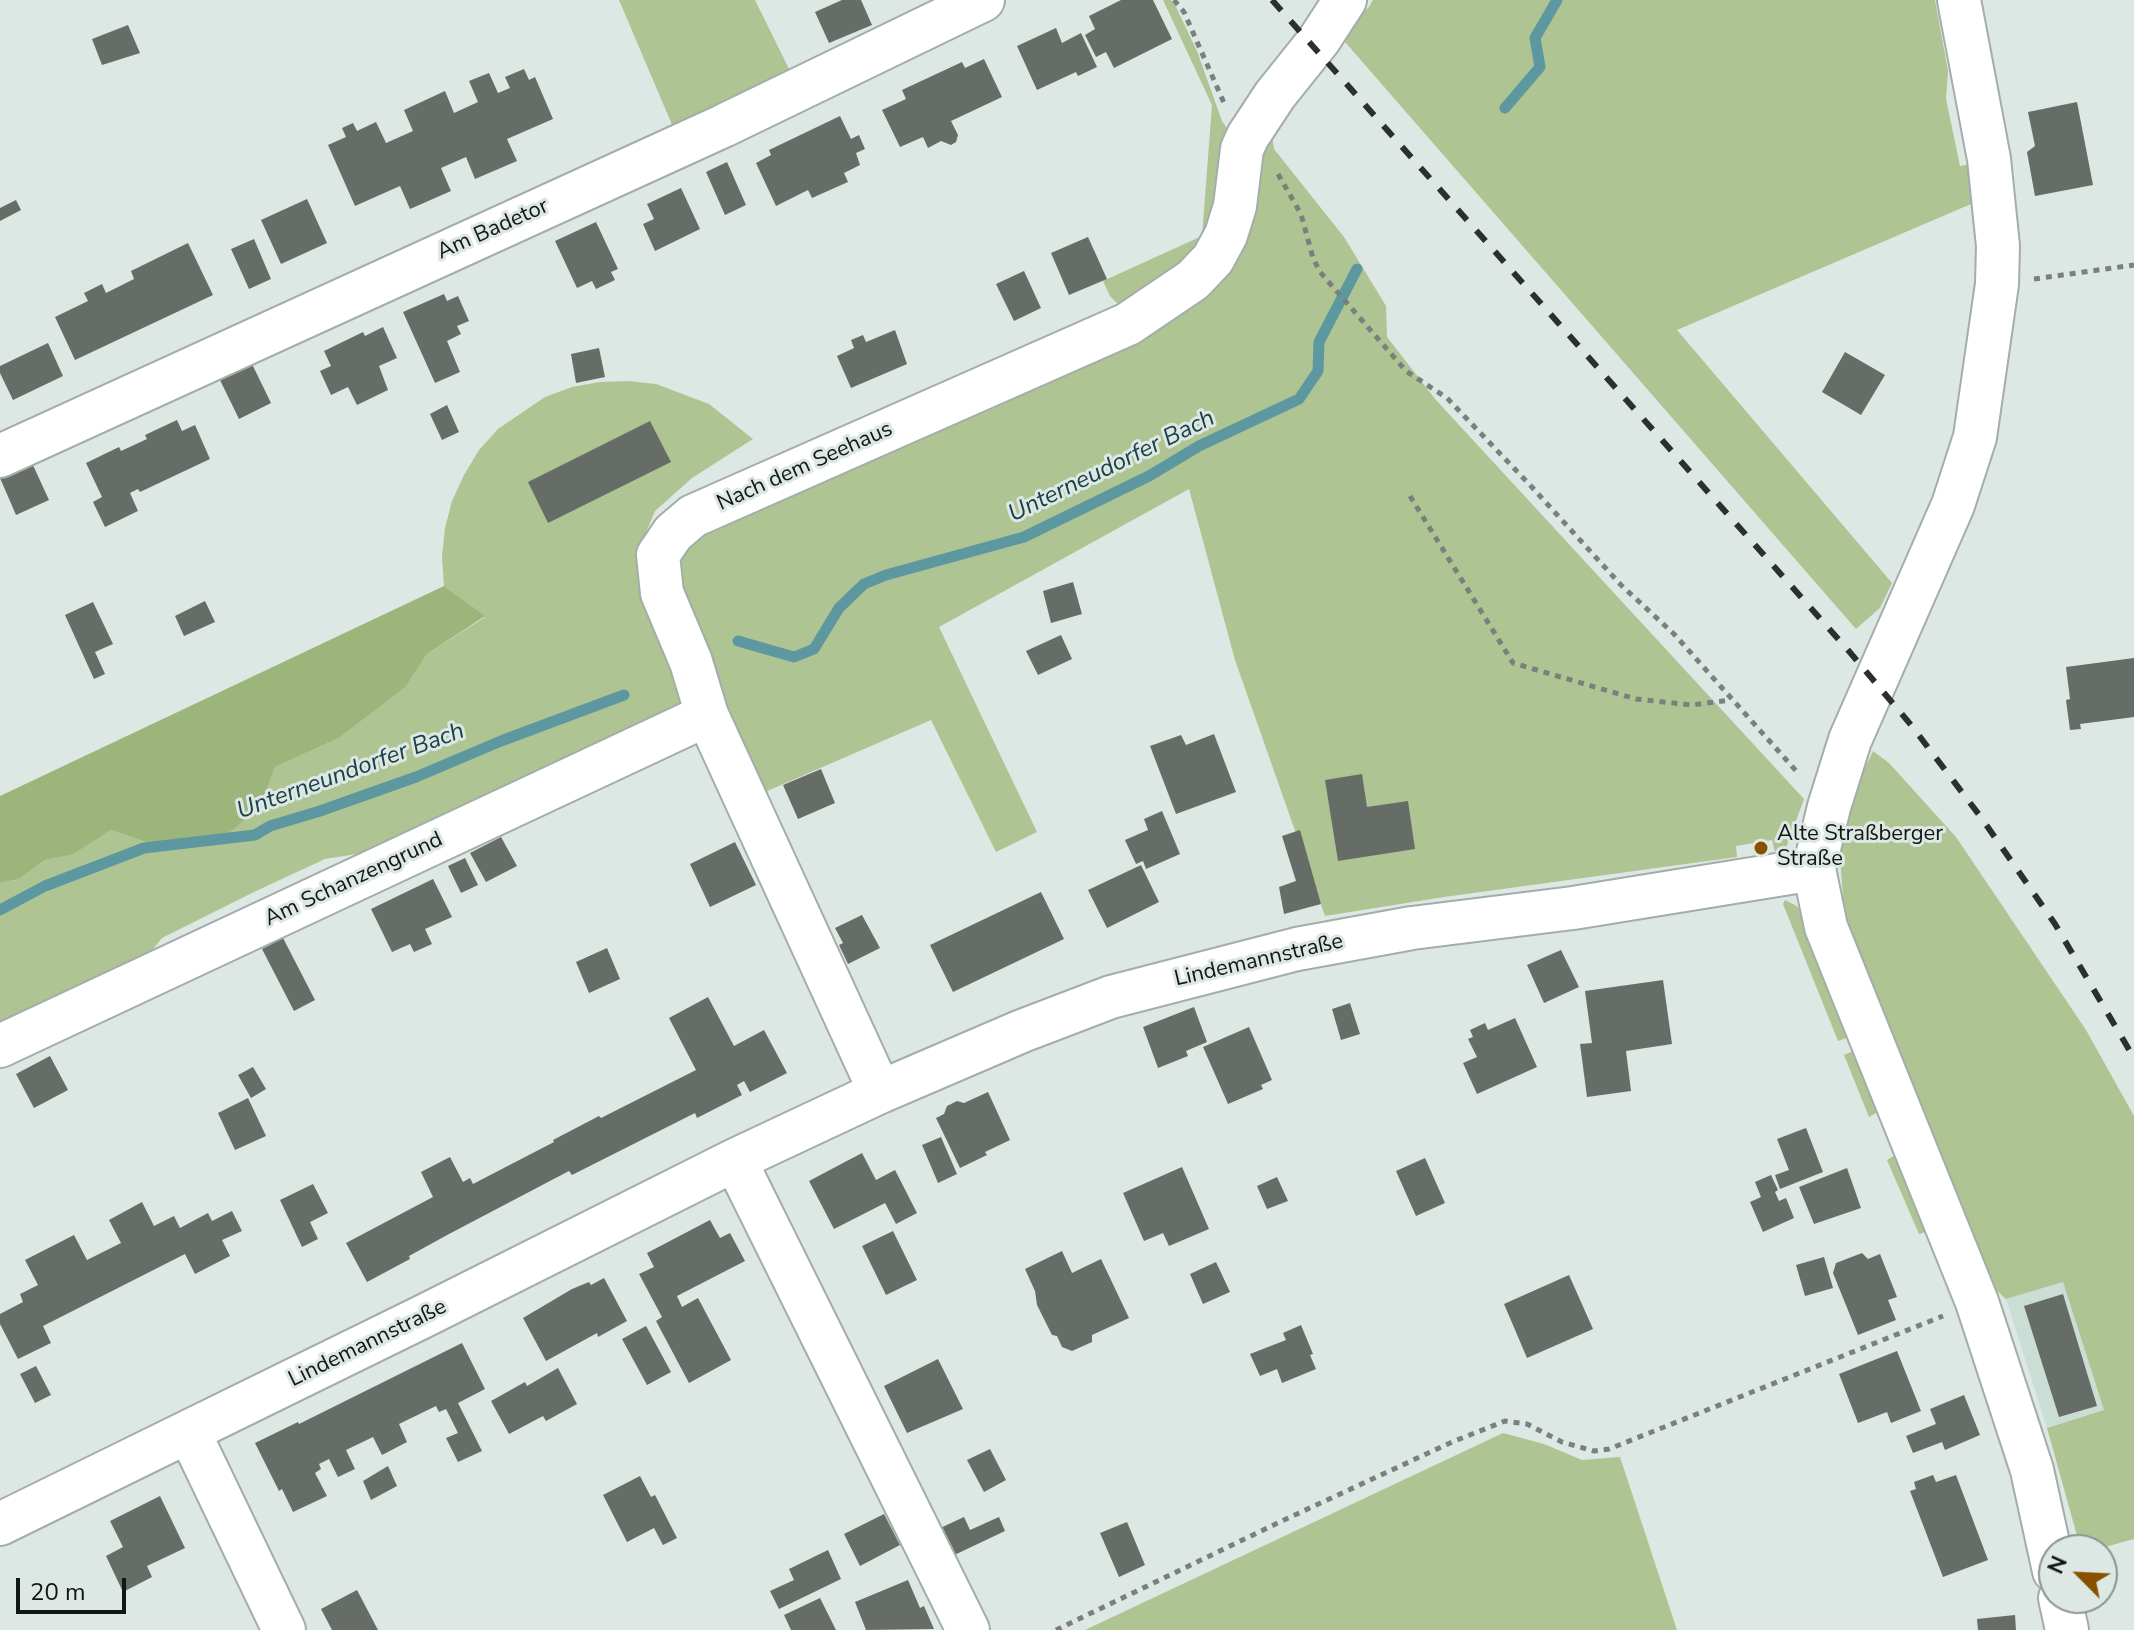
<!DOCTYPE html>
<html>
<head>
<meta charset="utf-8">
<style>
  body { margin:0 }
  #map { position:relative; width:2134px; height:1630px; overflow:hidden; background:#dde7e3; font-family:"Nunito Sans",sans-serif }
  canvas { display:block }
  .north { position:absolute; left:2038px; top:1534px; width:80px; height:80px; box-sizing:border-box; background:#dde7e3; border:2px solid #8c9390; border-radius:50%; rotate:294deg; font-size:22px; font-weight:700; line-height:32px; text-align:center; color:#121614 }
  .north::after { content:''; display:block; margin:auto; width:28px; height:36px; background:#875100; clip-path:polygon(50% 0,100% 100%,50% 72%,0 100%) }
  .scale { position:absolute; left:16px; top:1578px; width:110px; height:36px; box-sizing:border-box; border:4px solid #121614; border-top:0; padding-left:10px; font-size:24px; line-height:28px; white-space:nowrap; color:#121614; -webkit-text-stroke:6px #dde7e3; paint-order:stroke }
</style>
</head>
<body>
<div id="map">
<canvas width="2134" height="1630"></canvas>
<div class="north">N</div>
<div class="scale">20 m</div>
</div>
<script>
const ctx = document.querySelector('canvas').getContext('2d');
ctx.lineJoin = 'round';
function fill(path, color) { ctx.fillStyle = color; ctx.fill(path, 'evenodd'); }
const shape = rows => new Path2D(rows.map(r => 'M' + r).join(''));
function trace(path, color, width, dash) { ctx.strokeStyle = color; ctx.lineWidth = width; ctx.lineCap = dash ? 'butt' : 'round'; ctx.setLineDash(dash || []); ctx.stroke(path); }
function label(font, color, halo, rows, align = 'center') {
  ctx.font = font + ' "Nunito Sans",sans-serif'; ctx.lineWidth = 6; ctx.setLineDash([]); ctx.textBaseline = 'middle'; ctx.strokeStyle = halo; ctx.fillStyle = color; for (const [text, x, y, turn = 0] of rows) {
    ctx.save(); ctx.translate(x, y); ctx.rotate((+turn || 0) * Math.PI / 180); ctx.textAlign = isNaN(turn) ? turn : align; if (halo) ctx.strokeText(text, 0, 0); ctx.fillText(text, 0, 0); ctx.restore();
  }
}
fill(shape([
  [2063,1282,2104,1410,2047,1428,2006,1299]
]), '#cbded6');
fill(shape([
  [619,0,755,0,791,73,673,127],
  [1163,0,1171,0,1175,5,1197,51,1222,121,1238,144,1211,245,1121,307,1110,296,1103,281,1202,236,1212,105],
  [1373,0,1935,0,1948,71,1946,99,1960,166,1971,164,1971,204,1677,330,1892,583,1880,608,1856,629,1339,35,1369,7],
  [1269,117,1274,149,1344,237,1386,306,1387,337,1436,400,1804,799,1785,851,1775,852,1772,840,1736,846,1737,857,1444,897,1325,916,1235,660,1189,489,939,627,1037,832,996,852,931,720,765,792,727,718,671,574,684,545,716,516,1162,310],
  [628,381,656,384,709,404,753,439,692,478,655,511,637,554,640,587,655,602,684,708,363,853,325,859,256,891,162,938,137,969,0,1032,0,883,19,879,45,860,73,853,111,830,163,848,258,808,275,767,339,738,404,687,427,654,485,617,444,586,442,557,445,528,452,501,464,475,479,450,498,429,545,397,572,387,600,382],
  [1873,751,1889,763,1956,837,2086,1030,2134,1116,2134,1539,2094,1550,2081,1550,2047,1428,2104,1410,2063,1282,2006,1299,1996,1290,1890,1046,1845,922,1840,858,1851,798],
  [1785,900,1795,905,1812,919,1854,1035,1838,1041,1783,904],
  [1860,1048,1883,1109,1869,1117,1844,1055],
  [1897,1154,1936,1229,1919,1234,1887,1160],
  [1503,1433,1544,1444,1582,1460,1620,1457,1677,1630,1085,1630]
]), '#aec492');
fill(shape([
  [444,586,485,616,427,654,405,687,339,738,275,767,259,808,214,845,163,848,111,830,73,854,45,860,19,879,0,883,0,796]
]), '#9cb57b');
trace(shape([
  [1505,108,1540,67,1535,38,1557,0],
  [738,641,794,657,814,649,839,608,864,584,886,575,1024,537,1149,476,1199,446,1299,399,1318,371,1319,342,1357,269],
  [0,910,45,886,144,848,255,835,270,826,320,811,416,777,501,741,624,695]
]), '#5d98a1', 11);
fill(shape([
  [842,0,861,0,872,25,829,43,815,12],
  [1121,0,1153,0,1172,39,1114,68,1106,52,1096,57,1085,35,1095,29,1089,16],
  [128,25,140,53,102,65,92,39],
  [1056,28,1062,43,1081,33,1097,67,1078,76,1076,72,1037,90,1017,46],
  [984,59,1002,97,951,121,958,135,956,142,951,145,941,141,928,148,923,137,900,147,882,110,906,99,902,90,962,62,965,68],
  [524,69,529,80,535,77,553,119,507,139,517,161,475,179,466,157,441,168,451,191,410,209,400,186,355,206,328,145,346,137,342,128,353,123,357,131,376,122,386,143,413,131,404,110,445,91,454,113,478,102,469,81,489,73,498,93,510,88,505,77],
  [2077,102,2093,185,2035,196,2027,152,2035,146,2028,112],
  [840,116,851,139,859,135,865,149,856,153,860,165,844,173,848,182,812,198,808,190,776,206,756,163,771,155,769,150],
  [727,162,746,205,725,215,706,172],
  [681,188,700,229,655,251,643,224,654,219,647,204],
  [307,199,327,243,281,264,261,220],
  [16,200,21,210,0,221,0,208],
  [596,222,618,269,611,272,615,280,596,289,592,281,577,288,555,241],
  [1088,237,1107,279,1069,295,1051,253],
  [254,239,271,279,249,289,231,249],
  [188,243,213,295,75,360,55,317,88,301,84,293,102,284,106,293,134,279,131,271],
  [1024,271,1041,308,1014,321,996,284],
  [444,294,447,301,458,296,469,321,457,326,461,334,447,341,460,372,435,383,403,312],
  [383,327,397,358,379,366,388,390,357,405,348,387,331,395,320,371,331,366,324,351,363,332,365,336],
  [895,330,907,364,851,388,837,356,854,348,851,340,863,335,866,342],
  [48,343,63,376,13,400,0,373,0,366],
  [599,348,605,377,576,383,571,354],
  [1845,352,1885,375,1861,415,1822,392],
  [252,364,271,403,239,419,220,380],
  [447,405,459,432,442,440,430,414],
  [177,420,182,431,195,425,210,459,140,492,138,489,130,493,138,511,105,527,93,502,102,497,86,463,119,447,121,451,147,439,145,435],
  [650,421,671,462,548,523,528,482],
  [32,463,49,500,16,515,0,478],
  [1073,582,1082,614,1051,623,1043,591],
  [205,601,215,622,184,636,175,616],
  [93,602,113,644,95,652,105,674,94,679,65,615],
  [1061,635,1072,659,1038,675,1026,651],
  [2134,658,2134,717,2080,724,2081,729,2070,730,2066,700,2070,699,2066,667],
  [1214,734,1236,792,1176,814,1150,746,1181,735,1186,745],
  [821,769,835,803,798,819,783,785],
  [1362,774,1367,807,1408,801,1415,849,1338,861,1325,780],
  [1162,811,1180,854,1146,869,1143,861,1136,864,1125,840,1148,830,1144,819],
  [1300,830,1321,904,1284,914,1279,887,1296,881,1282,836],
  [501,837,517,866,486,882,470,853],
  [735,842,756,885,710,907,690,864],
  [465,858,478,885,461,893,448,866],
  [1141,865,1159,902,1107,928,1088,890],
  [433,879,452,917,425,929,432,944,414,952,410,944,392,952,371,909],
  [1041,892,1064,939,953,992,930,945],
  [862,915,880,948,848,964,839,945,843,943,835,928],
  [283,938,315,1000,294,1011,262,949],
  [607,948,620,979,589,993,576,962],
  [1561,950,1579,987,1544,1003,1527,965],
  [1663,980,1672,1044,1626,1051,1631,1091,1587,1097,1580,1044,1592,1043,1585,991],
  [708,997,734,1046,764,1030,787,1073,750,1092,744,1081,737,1085,742,1095,697,1118,695,1113,572,1175,569,1171,449,1234,409,1256,410,1259,367,1282,346,1243,433,1197,421,1172,450,1157,463,1182,470,1178,473,1184,554,1142,553,1140,599,1116,601,1118,696,1070,669,1018],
  [1350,1003,1360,1034,1341,1040,1332,1009],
  [1194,1007,1207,1042,1186,1051,1188,1056,1158,1068,1143,1027],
  [1515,1018,1537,1067,1477,1094,1463,1063,1477,1057,1468,1039,1473,1037,1470,1030,1485,1023,1488,1030],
  [1249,1027,1272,1080,1261,1085,1263,1089,1228,1104,1203,1047],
  [50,1056,68,1090,34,1108,16,1074],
  [253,1067,266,1089,251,1098,238,1075],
  [988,1092,1010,1140,985,1152,987,1155,960,1168,936,1118,944,1114,947,1106,957,1101,964,1103],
  [248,1098,266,1136,235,1150,218,1113],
  [1806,1128,1823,1172,1780,1189,1775,1175,1789,1170,1777,1139],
  [941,1137,957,1174,938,1183,922,1145],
  [862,1153,876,1180,895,1170,917,1213,896,1224,885,1203,834,1229,809,1181],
  [1425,1158,1445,1203,1416,1216,1396,1171],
  [1182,1167,1209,1229,1169,1246,1163,1233,1144,1241,1123,1193],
  [1847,1168,1861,1208,1814,1224,1799,1187],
  [1771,1175,1778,1190,1775,1192,1779,1201,1786,1198,1794,1218,1763,1232,1750,1202,1761,1197,1755,1182],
  [1277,1177,1288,1201,1267,1209,1257,1186],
  [313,1184,328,1213,310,1222,318,1239,302,1247,280,1200],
  [142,1202,154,1226,174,1216,180,1228,208,1213,212,1221,232,1211,242,1231,222,1240,230,1256,195,1274,185,1254,43,1326,51,1343,18,1359,0,1324,0,1314,23,1302,20,1294,38,1285,25,1260,74,1235,87,1260,121,1243,109,1220],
  [710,1220,720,1238,730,1233,745,1261,677,1296,682,1307,698,1298,731,1360,689,1383,656,1321,662,1317,639,1274,654,1267,647,1253],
  [893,1231,917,1280,886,1295,862,1246],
  [1062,1251,1072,1273,1101,1259,1129,1318,1092,1335,1092,1342,1072,1351,1062,1347,1057,1336,1052,1335,1037,1305,1035,1291,1025,1269],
  [1862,1253,1868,1259,1880,1254,1897,1297,1888,1300,1896,1320,1858,1335,1833,1273,1836,1263],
  [1824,1257,1833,1288,1805,1296,1796,1265],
  [1216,1262,1230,1292,1203,1304,1190,1274],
  [1569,1275,1593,1329,1527,1358,1504,1304],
  [604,1278,627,1321,598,1337,597,1333,546,1361,523,1318,572,1289,589,1282,591,1285],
  [2063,1294,2097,1406,2059,1417,2024,1306],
  [1301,1325,1313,1354,1310,1355,1316,1369,1282,1383,1277,1369,1260,1376,1250,1354,1286,1340,1283,1333],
  [646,1326,671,1372,647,1385,622,1339],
  [462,1343,485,1389,458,1403,482,1451,458,1462,446,1438,458,1433,446,1409,439,1412,436,1406,399,1424,407,1442,382,1455,373,1437,346,1450,355,1469,338,1477,329,1459,319,1464,321,1469,315,1473,327,1496,293,1512,282,1489,279,1491,255,1443,298,1422,299,1424],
  [1897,1351,1921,1411,1891,1423,1887,1412,1858,1423,1839,1374],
  [938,1359,963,1409,907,1433,884,1386],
  [36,1366,51,1395,35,1403,20,1374],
  [558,1368,577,1404,546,1421,543,1416,509,1434,491,1401,525,1382,527,1386],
  [1964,1395,1980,1435,1945,1450,1942,1442,1913,1453,1906,1436,1936,1424,1930,1409],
  [990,1449,1006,1480,984,1492,967,1460],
  [388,1466,397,1486,371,1500,363,1481],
  [1933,1475,1936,1482,1956,1475,1988,1560,1943,1577,1910,1491,1916,1489,1914,1482],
  [640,1476,651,1497,655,1495,677,1538,663,1545,654,1528,627,1542,603,1495],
  [160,1496,185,1548,147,1566,152,1577,123,1592,106,1556,123,1547,110,1521],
  [884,1514,900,1545,860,1566,844,1534],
  [964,1517,970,1530,999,1517,1005,1531,948,1558,936,1530],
  [1127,1522,1145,1565,1119,1577,1100,1533],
  [828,1550,841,1579,779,1609,770,1591,794,1580,789,1569],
  [908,1580,920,1608,924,1606,934,1629,866,1630,855,1602],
  [357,1590,378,1630,332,1630,321,1609],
  [820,1598,836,1630,791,1630,784,1615],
  [2015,1615,2016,1630,1978,1630,1977,1619]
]), '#666d67');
const minor = shape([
  [1959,0,1989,159,1998,246,1997,284,1975,437,1953,505,1850,740,1829,807,1814,869,1826,927,1977,1302,2032,1470,2054,1571],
  [0,456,723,126,983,0],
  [0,1046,707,715],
  [880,1092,707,715,691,662,662,593,658,555,673,533,693,516,1128,324,1193,280,1213,259,1226,235,1235,206,1242,149,1248,136,1275,95,1319,40,1345,0],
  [735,1160,968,1630],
  [189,1432,284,1630],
  [0,1524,422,1317,735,1160,880,1092,1022,1031,1111,997,1297,949,1412,928,1573,908,1814,869],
  [2060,1598,2067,1630]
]);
trace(minor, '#a3ada9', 46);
trace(shape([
  [1174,0,1184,12,1224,103],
  [1278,174,1301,214,1313,258,1320,272,1406,371,1447,398,1530,485,1621,585,1674,634,1798,773],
  [2034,279,2134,265],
  [1410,496,1513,663,1636,699,1692,705,1730,700],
  [1056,1630,1284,1520,1452,1442,1505,1421,1527,1424,1562,1442,1594,1451,1609,1449,1943,1316]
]), '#79807d', 5, [6, 6]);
trace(minor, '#fff', 42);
trace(shape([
  [1272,0,1848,650,1911,725,1980,816,2055,924,2134,1058]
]), '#2b302d', 6, [14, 14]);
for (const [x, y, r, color] of [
  [1761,848,8,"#875100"]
]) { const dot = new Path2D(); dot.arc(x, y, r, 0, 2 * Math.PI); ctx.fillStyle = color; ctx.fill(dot); trace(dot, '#dde7e3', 3); }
label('22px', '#121614', '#dde7e3', [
  ["Am Badetor",493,230,-24],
  ["Nach dem Seehaus",805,467,-24],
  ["Am Schanzengrund",354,880,-25],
  ["Lindemannstraße",1259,961,-13],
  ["Lindemannstraße",368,1344,-26]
]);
label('22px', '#121614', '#dde7e3', [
  ["Alte Straßberger",1777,835],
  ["Straße",1777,860]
], 'left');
label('italic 24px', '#1a4147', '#dde7e3', [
  ["Unterneudorfer Bach",1112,467,-26],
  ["Unterneundorfer Bach",351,772,-20]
]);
</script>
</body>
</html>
